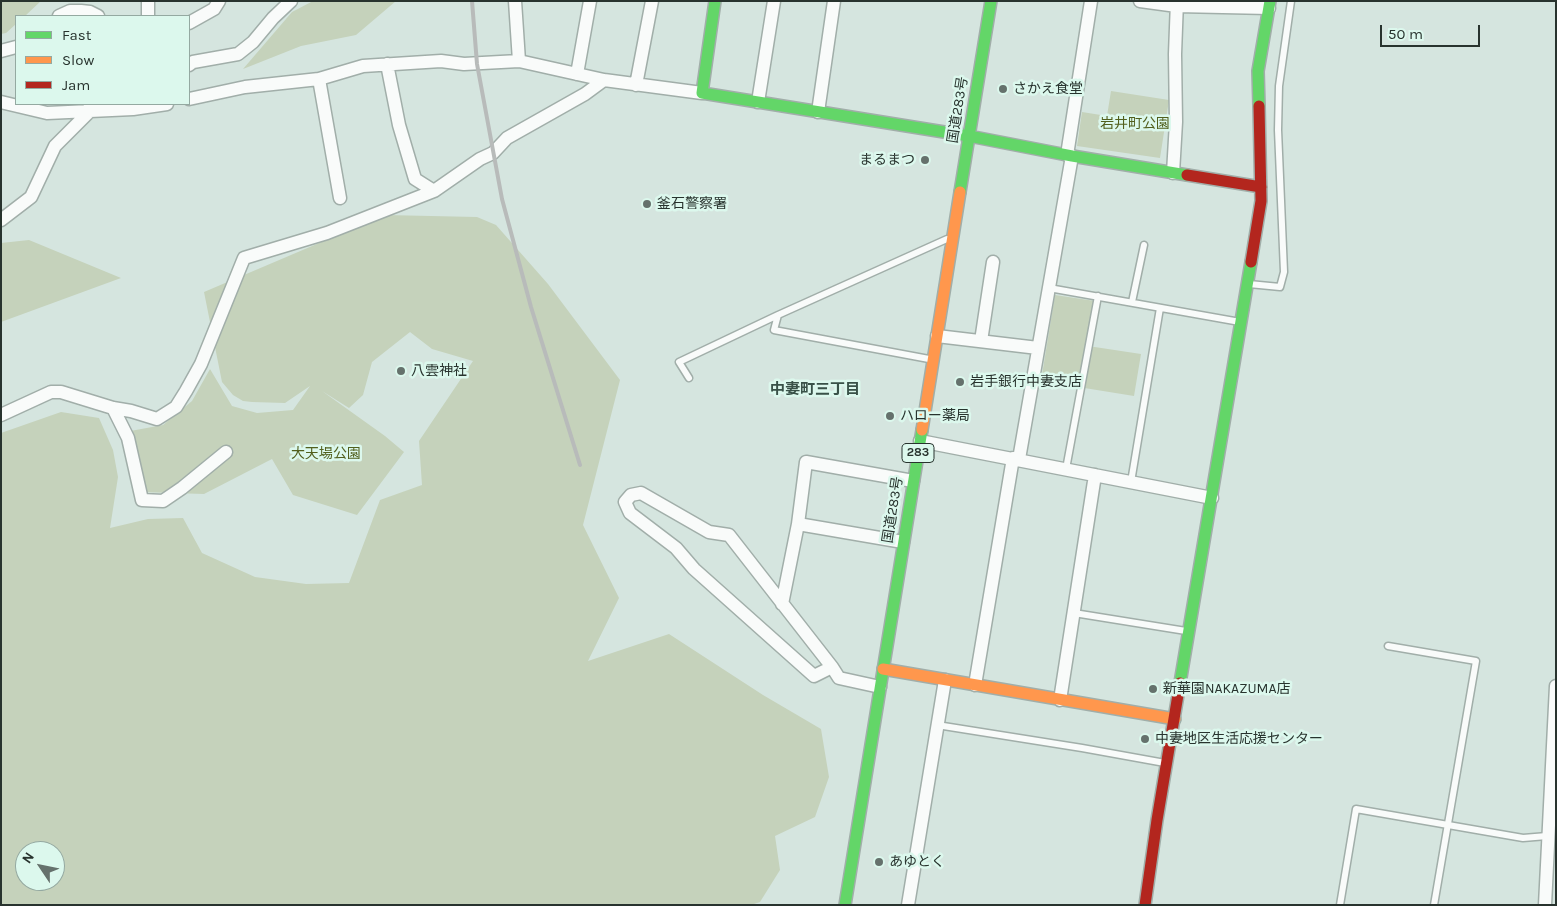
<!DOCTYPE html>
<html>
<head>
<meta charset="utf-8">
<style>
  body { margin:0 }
  #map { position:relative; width:1557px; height:906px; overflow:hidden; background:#d5e5df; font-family:Karla,sans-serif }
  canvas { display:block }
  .frame { position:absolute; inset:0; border:2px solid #28332e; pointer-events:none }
  .legend { position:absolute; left:15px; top:15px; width:175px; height:90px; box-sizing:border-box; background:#dcf8ed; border:1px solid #94a9a1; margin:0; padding:6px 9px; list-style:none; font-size:15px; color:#28332e }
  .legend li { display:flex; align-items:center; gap:10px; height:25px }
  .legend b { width:25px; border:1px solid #94a9a1 }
  .north { position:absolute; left:15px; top:841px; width:50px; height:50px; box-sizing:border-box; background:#dcf8ed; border:1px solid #94a9a1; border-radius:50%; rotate:304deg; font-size:14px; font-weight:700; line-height:20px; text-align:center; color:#28332e }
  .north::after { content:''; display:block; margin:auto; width:18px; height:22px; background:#65716c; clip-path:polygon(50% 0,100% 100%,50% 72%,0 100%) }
  .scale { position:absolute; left:1380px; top:25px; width:100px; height:22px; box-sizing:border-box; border:2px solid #28332e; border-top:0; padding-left:6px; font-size:15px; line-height:18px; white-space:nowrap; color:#28332e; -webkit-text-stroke:4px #dcf8ed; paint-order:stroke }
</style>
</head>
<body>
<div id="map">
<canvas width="1557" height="906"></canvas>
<div class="frame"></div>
<ul class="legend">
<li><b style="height:6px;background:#63d668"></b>Fast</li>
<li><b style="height:6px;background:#ff974d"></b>Slow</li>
<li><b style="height:6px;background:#b3261e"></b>Jam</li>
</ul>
<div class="north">N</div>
<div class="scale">50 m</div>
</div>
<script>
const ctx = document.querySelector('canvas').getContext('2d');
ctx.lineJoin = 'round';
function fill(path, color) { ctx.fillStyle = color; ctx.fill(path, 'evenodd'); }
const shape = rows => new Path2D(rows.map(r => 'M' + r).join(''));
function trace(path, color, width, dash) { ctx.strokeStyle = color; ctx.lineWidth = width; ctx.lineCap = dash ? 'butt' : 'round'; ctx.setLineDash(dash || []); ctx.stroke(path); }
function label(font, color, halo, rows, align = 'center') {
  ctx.font = font + ' Karla,"Noto Sans JP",sans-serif'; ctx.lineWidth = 5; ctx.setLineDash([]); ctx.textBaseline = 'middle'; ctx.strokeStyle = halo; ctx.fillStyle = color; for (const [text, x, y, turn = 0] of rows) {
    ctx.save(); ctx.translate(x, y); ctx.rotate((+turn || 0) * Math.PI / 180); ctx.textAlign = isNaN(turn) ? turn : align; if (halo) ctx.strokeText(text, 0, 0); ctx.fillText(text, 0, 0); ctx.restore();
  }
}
fill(shape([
  [1,1,41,1,25,16,16,16,16,24,6,33,1,34],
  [313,1,396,1,356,35,301,46,243,69,292,12],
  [1111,91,1169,100,1160,158,1077,146,1082,112,1107,116],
  [385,215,477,217,496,225,548,284,620,380,583,525,619,598,588,661,669,634,763,695,821,729,829,777,815,817,775,836,780,870,760,902,751,905,1,905,1,433,61,412,99,418,113,450,118,477,110,528,148,519,183,518,202,553,255,577,306,584,349,583,380,500,422,485,419,441,473,361,432,349,410,332,372,362,363,395,349,408,322,391,385,436,404,452,357,515,293,495,272,459,204,494,141,492,125,432,163,425,192,401,210,369,232,406,257,413,293,410,310,386,285,403,252,402,243,401,233,395,222,382,204,292],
  [25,851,55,851,55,881,25,881],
  [29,240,121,278,1,322,1,243],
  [1055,295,1095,301,1088,346,1141,354,1134,396,1041,381]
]), '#c5d2bb');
const lane = shape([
  [1249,284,1280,287,1284,272,1278,130,1279,86,1291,1],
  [1049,288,1240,322],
  [1132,302,1144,245],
  [929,359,774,330,778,315,947,239],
  [689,378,679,362,778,315],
  [1066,469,1098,296],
  [1131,482,1160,308],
  [1074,613,1186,631],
  [1388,646,1476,661,1434,905],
  [937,725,1082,748,1165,763],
  [1340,905,1356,809,1523,838,1547,836]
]);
const street = shape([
  [148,1,148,16],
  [515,1,519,61],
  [1140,1,1177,6,1269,8],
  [59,16,70,11,81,11,90,12,98,16],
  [189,23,214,9,219,1],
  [1,51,16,47],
  [387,64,399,125,415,179,434,191],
  [189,65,193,62,238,54,253,42,273,18,291,1],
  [577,74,590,1],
  [319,79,340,198],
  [636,85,652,1],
  [189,99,245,87,319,79,363,66,441,61,464,64,519,61,604,80,702,93],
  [1,102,47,113,133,109,167,104],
  [758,102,774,1],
  [818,112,834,1],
  [1067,155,1091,1],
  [1173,173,1176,122,1175,54,1177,1],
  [1,220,31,197,55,146,91,110,89,108],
  [937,336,1038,348],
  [981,341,993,262],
  [113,408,128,438,142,500,163,501,182,488,226,452],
  [1,415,51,392,61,392,113,408,131,411,157,419,176,407,186,391,201,364,244,258,327,233,434,191,480,159,493,153,507,138,585,94,604,80],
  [920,441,1212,498],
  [1019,459,1072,156],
  [798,524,903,542],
  [782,604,798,524,806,462,913,481],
  [832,667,814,676,694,569,676,548,630,513,625,502,631,495,641,493,709,532,729,535,807,635,832,667,839,678,880,687],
  [975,685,1013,458],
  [1060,700,1095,475],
  [908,905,945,680],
  [1545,905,1556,686]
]);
const fast = shape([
  [715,1,702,93,969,136,1072,156,1187,175],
  [1259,106,1258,71,1270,1],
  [960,192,991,1],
  [1180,683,1251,262],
  [845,905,922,430]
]);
const slow = shape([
  [922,430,960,192],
  [883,669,1175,719]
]);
const jam = shape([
  [1187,175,1261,187],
  [1251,262,1261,201,1259,106],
  [1145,905,1157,820,1180,683]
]);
trace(lane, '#a1aea9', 9);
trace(street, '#a1aea9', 15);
trace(fast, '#a1aea9', 14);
trace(slow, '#a1aea9', 14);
trace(jam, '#a1aea9', 14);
trace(lane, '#f9fbfa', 6);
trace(street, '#f9fbfa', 12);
trace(fast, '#63d668', 11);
trace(slow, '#ff974d', 11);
trace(jam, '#b3261e', 11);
trace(shape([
  [472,1,477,64,502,199,531,307,580,465]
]), '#b8bbba', 4);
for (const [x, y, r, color] of [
  [1003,89,5,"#65716c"],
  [925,160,5,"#65716c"],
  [647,204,5,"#65716c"],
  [401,371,5,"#65716c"],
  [960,382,5,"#65716c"],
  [890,416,5,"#65716c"],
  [1153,689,5,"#65716c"],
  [1145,739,5,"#65716c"],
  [879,862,5,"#65716c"]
]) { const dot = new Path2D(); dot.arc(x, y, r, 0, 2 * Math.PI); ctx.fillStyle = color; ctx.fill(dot); trace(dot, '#dcf8ed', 2); }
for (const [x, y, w] of [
  [918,453,32]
]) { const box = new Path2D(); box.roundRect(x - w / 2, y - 9.5, w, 19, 4); ctx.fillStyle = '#dcf8ed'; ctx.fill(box); trace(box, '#28332e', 1); }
label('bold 12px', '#28332e', null, [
  ["283",918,453]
]);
label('14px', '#28332e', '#dcf8ed', [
  ["さかえ食堂",1013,89],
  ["まるまつ",915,160,"right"],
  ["釜石警察署",657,204],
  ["八雲神社",411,371],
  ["岩手銀行中妻支店",970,382],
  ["ハロー薬局",900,416],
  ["新華園NAKAZUMA店",1163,689],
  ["中妻地区生活応援センター",1155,739],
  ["あゆとく",889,862]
], 'left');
label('14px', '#28332e', '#dcf8ed', [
  ["国道283号",958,110,-81],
  ["国道283号",893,510,-81]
]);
label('14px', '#515f1d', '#dcf8ed', [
  ["岩井町公園",1135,124],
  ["大天場公園",326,454]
]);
label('bold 15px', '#395148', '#dcf8ed', [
  ["中妻町三丁目",815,390]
]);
</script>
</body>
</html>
